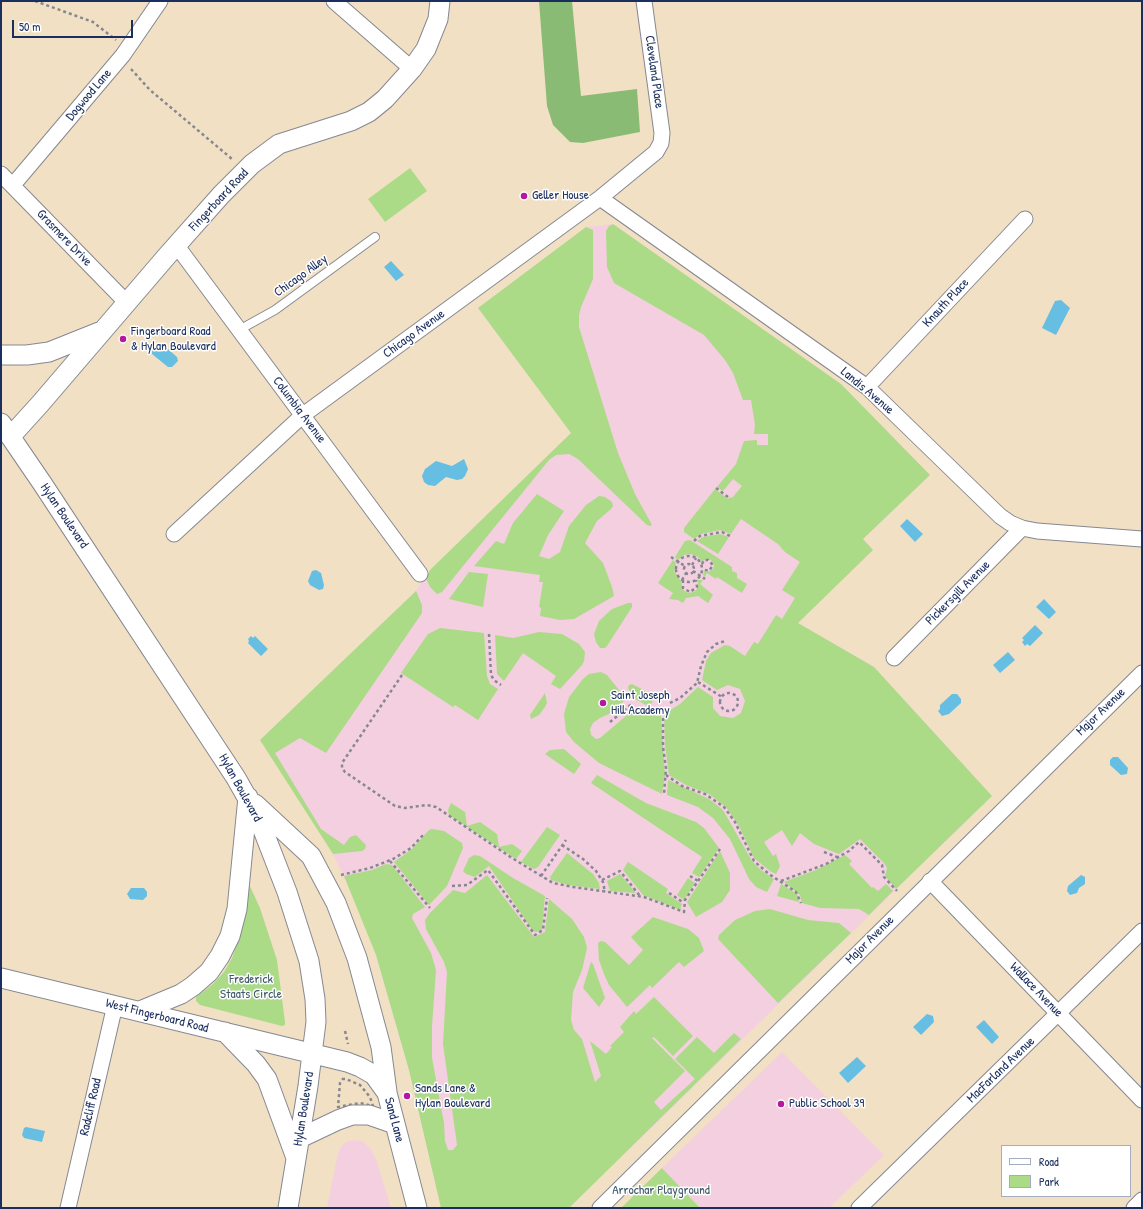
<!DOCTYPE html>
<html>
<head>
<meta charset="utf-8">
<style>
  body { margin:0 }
  #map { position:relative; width:1143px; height:1209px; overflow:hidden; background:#f2e0c4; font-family:"Patrick Hand",sans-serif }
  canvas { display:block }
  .frame { position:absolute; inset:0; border:2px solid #1b2f5e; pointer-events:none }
  .legend { position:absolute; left:1001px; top:1145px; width:130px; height:52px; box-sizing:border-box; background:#fff; border:1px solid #a4acbf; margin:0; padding:5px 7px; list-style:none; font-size:12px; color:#1b2f5e }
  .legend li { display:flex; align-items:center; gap:8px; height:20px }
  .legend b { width:20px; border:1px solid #a4acbf }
  .scale { position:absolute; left:12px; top:20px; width:121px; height:18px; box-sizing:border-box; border:2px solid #1b2f5e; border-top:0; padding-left:5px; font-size:12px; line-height:14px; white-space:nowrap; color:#1b2f5e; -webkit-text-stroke:3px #fff; paint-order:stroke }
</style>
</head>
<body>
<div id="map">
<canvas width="1143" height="1209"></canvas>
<div class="frame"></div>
<ul class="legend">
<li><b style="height:5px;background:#fff"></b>Road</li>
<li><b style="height:11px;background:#acdb88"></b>Park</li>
</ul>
<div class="scale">50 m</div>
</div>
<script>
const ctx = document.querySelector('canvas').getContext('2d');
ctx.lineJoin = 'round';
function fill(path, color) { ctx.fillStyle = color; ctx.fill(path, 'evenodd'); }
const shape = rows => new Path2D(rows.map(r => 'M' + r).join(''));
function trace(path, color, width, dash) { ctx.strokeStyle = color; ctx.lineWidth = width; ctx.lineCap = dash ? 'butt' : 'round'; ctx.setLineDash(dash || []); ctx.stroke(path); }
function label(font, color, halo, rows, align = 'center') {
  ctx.font = font + ' "Patrick Hand",sans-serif'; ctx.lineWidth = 3; ctx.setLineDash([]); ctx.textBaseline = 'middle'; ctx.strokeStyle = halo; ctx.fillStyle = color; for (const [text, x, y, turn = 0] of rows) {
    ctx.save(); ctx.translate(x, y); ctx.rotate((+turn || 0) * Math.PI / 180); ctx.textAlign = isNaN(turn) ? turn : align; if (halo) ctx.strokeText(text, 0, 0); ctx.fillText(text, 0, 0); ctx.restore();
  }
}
fill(shape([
  [613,224,841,384,930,475,863,539,873,550,798,623,874,667,992,796,569,1208,441,1208,409,1070,376,955,362,915,333,854,260,740,416,591,430,570,571,433,478,308,586,227],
  [782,1052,884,1155,829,1208,700,1208,662,1168],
  [358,1140,365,1143,371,1150,376,1159,391,1208,327,1208,338,1153,342,1145,348,1141]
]), '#f3cfdf');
fill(shape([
  [410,168,427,191,385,222,368,199],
  [613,224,841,384,930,475,863,539,873,550,798,623,874,667,992,796,896,889,885,876,887,868,884,863,860,839,839,854,814,844,800,833,792,846,782,830,764,842,773,856,776,854,780,866,776,874,770,871,754,858,739,826,726,807,709,794,686,785,669,775,665,745,664,714,680,704,698,687,713,697,713,708,720,716,733,718,741,713,745,701,740,689,728,685,717,690,702,680,706,661,711,653,725,645,730,646,745,656,754,642,758,644,776,615,782,619,795,598,782,590,800,562,785,552,778,544,741,519,731,534,720,530,701,534,694,539,684,532,684,528,715,489,728,499,730,497,732,498,742,486,733,479,723,491,717,487,736,464,744,441,757,440,757,445,768,445,768,434,754,434,755,425,751,400,743,400,733,373,725,360,704,335,614,283,607,267,606,231,609,226],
  [586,227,593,230,593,279,581,307,579,315,579,327,618,453,635,494,652,525,650,526,647,525,578,459,569,454,556,455,549,460,442,592,437,594,430,587,426,578,430,570,571,433,478,308],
  [537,494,564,511,548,535,539,556,549,559,560,552,569,526,586,505,599,496,605,497,612,502,613,506,611,509,597,521,585,543,603,563,612,587,614,596,574,619,560,620,540,616,541,608,539,607,543,582,539,582,540,575,474,566,496,541,504,544,513,523],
  [720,534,729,537,718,554,697,541,703,537],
  [690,540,732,567,732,571,737,573,737,578,747,584,742,593,717,577,716,579,707,573,705,577,703,575,704,571,708,572,713,569,714,565,711,560,706,559,702,562,698,557,691,554,684,555,678,560,675,557,685,541],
  [673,560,676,563,674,571,681,581,683,590,688,593,694,592,698,588,698,580,703,580,700,584,713,595,708,603,698,596,686,598,683,603,678,600,669,599,673,593,658,583],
  [469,572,488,574,483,607,449,599],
  [416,591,422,605,422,613,326,753,300,738,275,753,321,829,344,845,350,837,356,835,366,845,365,849,362,851,333,854,260,740],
  [628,603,632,603,632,607,607,646,605,648,600,648,596,642,594,634,599,621,612,609],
  [440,628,484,633,487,676,490,684,498,689,478,720,455,705,453,707,401,673,428,634],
  [539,632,562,634,579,644,585,652,584,661,582,665,560,689,551,684,556,676,523,653,504,681,497,674,495,635,513,638],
  [601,672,607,675,623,695,624,701,609,714,600,718,593,723,590,729,591,735,596,739,600,738,633,710,644,715,661,716,665,775,662,794,599,763,574,742,566,732,564,714,569,697,583,679,589,674],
  [632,684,644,690,653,699,652,703,646,705,635,699,628,688,629,685],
  [545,693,547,703,545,707,539,715,531,719,530,715],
  [564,749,581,764,574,774,545,754,550,750],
  [597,775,646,803,696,822,704,828,719,848,699,877,692,873,702,857,591,783],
  [668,780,709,799,723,810,752,861,761,870,774,879,767,892,756,887,749,879,730,839,713,818,698,807,667,795],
  [451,803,465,812,467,826,480,822,497,834,499,847,512,844,522,851,516,859,449,815,448,810],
  [547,827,560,835,538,867,534,869,521,862],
  [432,829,444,831,462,843,463,848,447,886,429,905,394,862,412,849,429,830],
  [720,851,730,873,730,890,722,902,696,917,687,902],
  [567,853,593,874,599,883,600,889,568,885,551,880,550,877],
  [474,855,480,856,513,878,545,896,542,930,536,932,533,931,489,866,475,877,466,874,463,871,469,858],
  [845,855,852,861,849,864,872,888,873,887,878,891,886,884,893,891,869,915,859,909,820,908,802,903,800,895,784,882,816,870],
  [628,862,668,889,666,893,682,904,680,910,643,895,623,870],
  [386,864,392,865,425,907,413,914,412,918,431,953,436,970,432,1026,432,1058,444,1123,445,1141,448,1150,453,1150,457,1145,443,1044,447,972,444,962,426,929,425,920,430,913,453,890,465,893,487,875,534,937,545,932,549,899,572,919,584,937,587,948,582,970,573,992,571,1020,574,1030,582,1039,595,1082,601,1076,590,1041,606,1054,612,1047,610,1046,624,1032,620,1027,634,1011,636,1014,654,997,693,1036,673,1056,654,1037,652,1038,685,1071,654,1102,661,1110,695,1079,675,1059,697,1037,714,1053,734,1033,741,1039,569,1208,441,1208,409,1070,376,955,344,876,372,870],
  [620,874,636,893,610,891,607,881],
  [688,878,695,883,684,900,677,895],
  [247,884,249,884,260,908,277,960,285,1022,285,1025,282,1026,200,1005,196,1001,196,997,213,984,224,972,232,958,239,939,244,912],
  [781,884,797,894,799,902,777,896],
  [770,909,808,920,839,923,851,933,778,1003,718,939,719,935,735,920,755,911],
  [653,917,688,929,699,938,704,951,684,967,679,962,652,988,650,985,627,1007,609,985,604,974,599,960,598,943,601,941,605,942,629,965,643,950,631,937],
  [591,962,593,964,605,998,599,1007,583,988],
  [662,1168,700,1208,621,1208]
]), '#acdb88');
fill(shape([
  [539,1,572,1,581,96,637,89,640,132,583,143,570,142,553,125,547,106]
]), '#89bb74');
fill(shape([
  [391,261,404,275,396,281,384,267],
  [1061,300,1070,308,1056,335,1042,328,1055,301],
  [158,343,161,343,177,357,178,361,172,367,168,367,152,354,152,350],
  [464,459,468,469,465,476,462,479,457,480,446,477,435,486,428,485,424,482,422,476,425,469,436,461,452,466],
  [907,519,923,534,915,542,900,526],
  [316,570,321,573,324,585,323,589,319,590,310,585,308,581,312,571],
  [1044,599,1056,612,1049,619,1036,607],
  [1035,625,1043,633,1030,646,1027,644,1025,646,1022,642,1024,640,1022,638],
  [251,636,253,638,255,636,268,649,261,656,248,643,249,641,248,639],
  [1008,652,1015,660,1000,673,993,665],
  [952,694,957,694,961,699,961,703,949,714,942,716,938,711,940,709,940,705],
  [1113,757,1118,757,1128,768,1127,774,1121,775,1110,765,1110,760],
  [1081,875,1085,877,1085,884,1079,888,1077,893,1070,895,1067,891,1068,886],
  [131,888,144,888,147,892,147,896,143,900,130,899,127,894],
  [927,1014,933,1016,934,1022,921,1035,913,1027],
  [984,1020,999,1037,992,1044,976,1027],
  [857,1057,866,1066,848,1083,839,1073],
  [26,1127,45,1131,42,1142,24,1138,22,1135,24,1128]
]), '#66bee3');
const service = shape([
  [239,330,275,310,375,237]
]);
const minor = shape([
  [334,1,412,69],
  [1,174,127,303],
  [13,185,123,55,160,1],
  [600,198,867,387,1000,516,1010,523,1022,528,1037,531,1142,539],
  [177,246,420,574],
  [867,387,1025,219],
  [174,534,303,415,600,198,656,152,661,143,662,133,644,1],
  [894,658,1022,528],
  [930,881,1142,1100],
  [68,1208,115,1005],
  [600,1208,1142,673],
  [859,1208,1142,931],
  [1134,1208,1142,1200]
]);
const tertiary = shape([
  [1,355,27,355,49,352,99,332],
  [1,423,42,483,236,778,258,817,287,892,309,961,315,999,316,1022,308,1086,288,1208],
  [11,436,40,404,166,257,221,195,252,164,279,144,351,121,369,112,385,99,412,69,426,49,438,19,440,1],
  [255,804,311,856,336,903,357,958,381,1047,387,1092],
  [1,978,347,1062,360,1067,374,1075,387,1093,417,1208],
  [140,1011,181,994,193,986,209,972,220,956,230,936,237,909,248,797],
  [225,1032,256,1064,267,1079,296,1158],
  [300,1138,338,1120,352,1115,369,1115,395,1124]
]);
trace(service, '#868891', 10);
trace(minor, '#868891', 17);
trace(tertiary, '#868891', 21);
trace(shape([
  [35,1,93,22,116,40],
  [131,69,150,90,232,159],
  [716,488,728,497],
  [694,541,700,536,722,532,730,536],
  '676 569a13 13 0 1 1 26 0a13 13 0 1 1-26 0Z',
  [671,557,685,566],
  [702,564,704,560,708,560,713,565,709,571,702,569],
  '684 569a5 5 0 1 1 10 0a5 5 0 1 1-10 0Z',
  [692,565,696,558],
  [693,571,705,579],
  [682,580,686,573],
  [683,580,683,588,690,592,697,587,696,580],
  [489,634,491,675,494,680,501,685],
  [402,675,342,763,342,768,345,772,395,806,405,808,427,805,436,807,512,858,553,883,573,887,644,897,684,912,685,900,720,849],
  [698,682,722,697],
  '720 702a9 9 0 1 1 18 0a9 9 0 1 1-18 0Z',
  [670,703,680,698,697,683,701,666,707,652,716,644,725,641],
  [663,718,663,747,666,768,664,795],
  [610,722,633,703],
  [666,775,682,786,705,794,724,807,735,822,754,861,769,874,796,892,801,903],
  [562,845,583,859,596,871,603,882,605,892],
  [824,852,837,857],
  [390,861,430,908],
  [341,875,370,868,393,859,411,848,424,834],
  [541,876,566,840],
  [690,876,698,881],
  [602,880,620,871,640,896],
  [781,881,826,864,849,851,859,842,882,865,884,877,897,891],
  [452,886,467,885,488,870,535,935,543,930,547,898],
  [669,893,684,903],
  [345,1031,348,1044],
  [342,1079,346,1079,360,1085,370,1097,373,1106,360,1103,338,1107,340,1083,342,1079]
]), '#868891', 2.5, [3, 3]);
trace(service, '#fff', 8);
trace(minor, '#fff', 15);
trace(tertiary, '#fff', 19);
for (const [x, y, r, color] of [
  [524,196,4,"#b5179e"],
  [123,339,4,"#b5179e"],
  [603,703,4,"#b5179e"],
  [407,1096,4,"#b5179e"],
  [781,1104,4,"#b5179e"]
]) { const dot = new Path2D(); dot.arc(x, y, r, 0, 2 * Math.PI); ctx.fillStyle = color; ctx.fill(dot); trace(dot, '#fff', 1.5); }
label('13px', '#1b2f5e', '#fff', [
  ["Cleveland Place",654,72,82],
  ["Dogwood Lane",89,95,-50],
  ["Fingerboard Road",219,200,-47],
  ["Grasmere Drive",64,238,46],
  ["Chicago Alley",301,276,-36],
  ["Knauth Place",946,303,-47],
  ["Chicago Avenue",414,334,-36],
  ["Landis Avenue",867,391,40],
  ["Columbia Avenue",299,410,53],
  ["Hylan Boulevard",64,516,56],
  ["Pickersgill Avenue",958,593,-45],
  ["Major Avenue",1101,712,-44],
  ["Hylan Boulevard",240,788,61],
  ["Major Avenue",870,940,-45],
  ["Wallace Avenue",1036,990,46],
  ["West Fingerboard Road",157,1016,14],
  ["MacFarland Avenue",1001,1070,-44],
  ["Radcliff Road",91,1107,-77],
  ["Hylan Boulevard",304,1109,-81],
  ["Sand Lane",394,1120,75]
]);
label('13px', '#1b2f5e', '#fff', [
  ["Geller House",532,196],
  ["Fingerboard Road",131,332],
  ["& Hylan Boulevard",131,347],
  ["Saint Joseph",611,696],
  ["Hill Academy",611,711],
  ["Sands Lane &",415,1089],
  ["Hylan Boulevard",415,1104],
  ["Public School 39",789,1104]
], 'left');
label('13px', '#3f5a68', '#fff', [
  ["Frederick",251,980],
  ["Staats Circle",251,995],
  ["Arrochar Playground",661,1191]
]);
</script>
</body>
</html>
